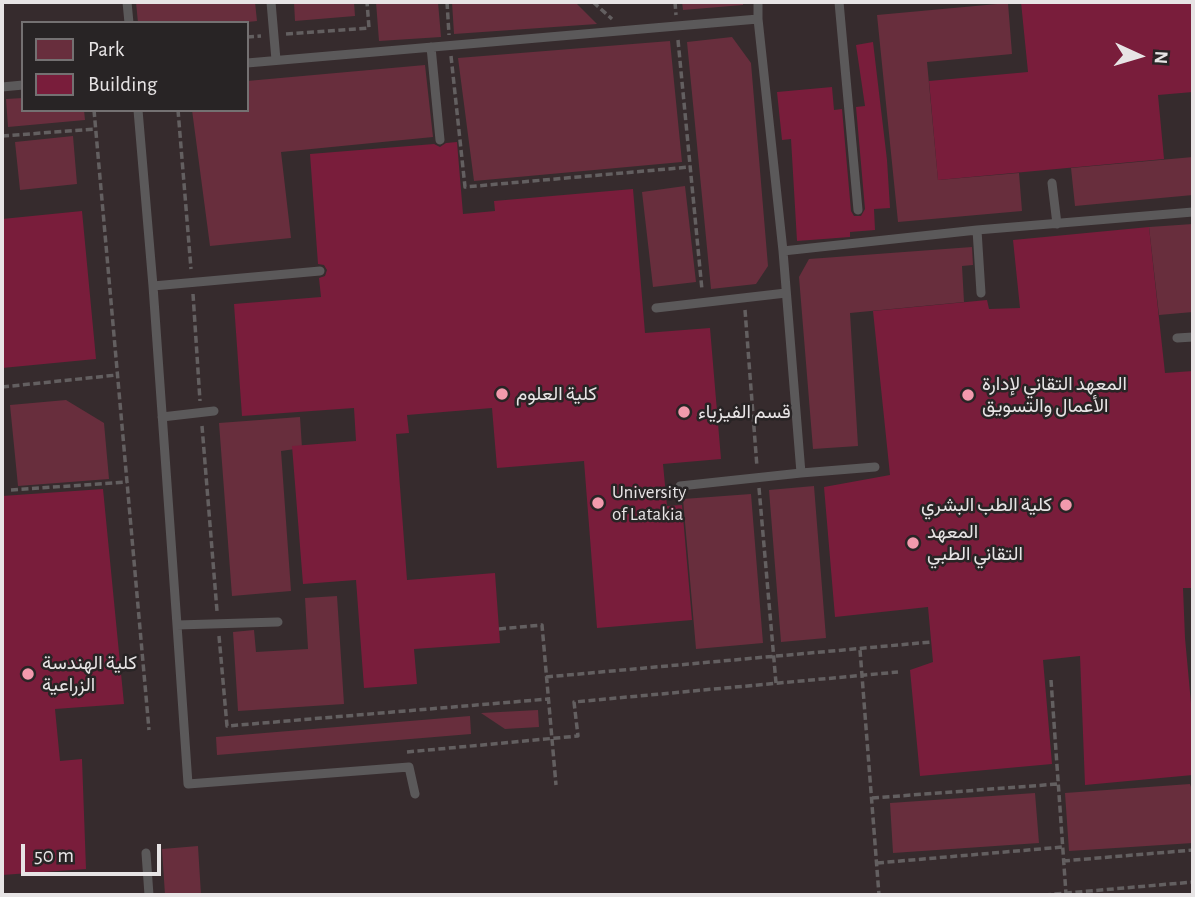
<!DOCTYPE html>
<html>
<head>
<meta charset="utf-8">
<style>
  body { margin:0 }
  #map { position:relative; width:1195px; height:897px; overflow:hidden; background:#282425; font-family:"Alegreya Sans",sans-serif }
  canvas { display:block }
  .frame { position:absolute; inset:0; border:4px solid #e7e4e5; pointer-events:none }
  .legend { position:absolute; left:21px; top:21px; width:228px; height:91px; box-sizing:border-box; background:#282425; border:2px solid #747172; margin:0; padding:9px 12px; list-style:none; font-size:21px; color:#e7e4e5 }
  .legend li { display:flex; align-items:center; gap:14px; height:35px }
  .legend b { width:35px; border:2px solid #747172 }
  .north { position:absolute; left:1104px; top:21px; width:70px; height:70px; -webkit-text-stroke:5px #282425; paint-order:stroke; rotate:94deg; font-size:19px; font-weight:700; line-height:28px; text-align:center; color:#e7e4e5 }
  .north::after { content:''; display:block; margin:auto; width:24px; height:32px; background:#e7e4e5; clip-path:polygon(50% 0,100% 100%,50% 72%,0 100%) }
  .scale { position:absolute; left:21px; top:844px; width:140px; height:32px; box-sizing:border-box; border:4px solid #e7e4e5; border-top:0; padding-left:9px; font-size:21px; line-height:24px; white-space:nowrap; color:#e7e4e5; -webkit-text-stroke:5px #282425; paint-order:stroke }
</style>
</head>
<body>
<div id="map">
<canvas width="1195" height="897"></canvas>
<div class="frame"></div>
<ul class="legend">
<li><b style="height:19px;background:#682e3d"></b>Park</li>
<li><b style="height:19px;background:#791d3b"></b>Building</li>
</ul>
<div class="north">N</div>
<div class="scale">50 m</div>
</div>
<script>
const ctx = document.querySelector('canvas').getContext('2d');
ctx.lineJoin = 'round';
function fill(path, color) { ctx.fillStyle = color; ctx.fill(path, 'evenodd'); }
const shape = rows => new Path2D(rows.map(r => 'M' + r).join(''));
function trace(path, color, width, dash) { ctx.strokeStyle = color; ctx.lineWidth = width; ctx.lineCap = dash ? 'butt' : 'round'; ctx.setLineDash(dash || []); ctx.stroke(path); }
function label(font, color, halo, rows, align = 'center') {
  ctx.font = font + ' "Alegreya Sans",Vazirmatn,sans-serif'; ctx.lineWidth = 5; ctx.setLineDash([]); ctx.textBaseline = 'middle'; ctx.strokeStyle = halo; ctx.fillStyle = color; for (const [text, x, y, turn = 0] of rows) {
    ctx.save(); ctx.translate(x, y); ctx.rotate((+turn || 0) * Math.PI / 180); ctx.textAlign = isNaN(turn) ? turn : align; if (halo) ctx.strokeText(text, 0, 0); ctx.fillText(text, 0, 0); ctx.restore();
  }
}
fill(shape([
  [2,2,1193,2,1193,895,2,895],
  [23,23,247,23,247,110,23,110]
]), '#362b2d');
fill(shape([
  [136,2,255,2,257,21,238,23,138,23],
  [294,2,354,2,355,16,295,21],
  [376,2,438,2,441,37,379,41],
  [452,2,575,2,597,24,454,34],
  [682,2,743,2,743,5,683,10],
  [1008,3,1012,54,927,62,938,180,1019,173,1022,211,898,222,877,15],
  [732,37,751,63,768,266,756,284,711,289,687,42],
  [670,41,682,162,474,181,458,58],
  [425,65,433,137,281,152,291,238,210,246,192,110,247,110,247,81],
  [23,98,23,110,84,110,85,120,8,127,6,99],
  [73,136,77,184,20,190,15,142],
  [1193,157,1193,195,1075,206,1071,168],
  [685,186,696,282,653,287,642,192],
  [1193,224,1193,312,1159,315,1149,227],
  [972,247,973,265,962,266,964,302,850,313,858,446,813,449,799,277,809,259],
  [66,400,104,423,109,479,18,486,10,405],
  [300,417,302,448,281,451,291,591,232,596,219,423],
  [814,486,826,638,781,642,769,490],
  [751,494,763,643,696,649,683,499],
  [337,596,344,704,238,711,233,632,254,630,256,652,308,649,305,598],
  [538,710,539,727,505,729,481,713],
  [470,716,471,734,217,755,216,737],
  [1190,784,1193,793,1193,843,1069,851,1065,793],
  [1035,793,1039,843,893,853,890,803],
  [198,846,201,895,165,895,162,849]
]), '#682e3d');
fill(shape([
  [1021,2,1193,2,1193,92,1158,95,1164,159,938,180,929,81,1028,72],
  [873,42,887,160,890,208,874,209,875,230,850,232,850,237,797,241,791,139,782,140,777,92,832,87,834,110,842,109,851,211,854,216,861,216,865,209,856,107,865,106,856,45],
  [457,142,463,214,495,211,494,201,633,189,645,333,710,328,721,459,663,464,667,506,682,505,692,620,597,628,584,461,497,468,492,408,407,415,409,433,396,434,407,580,495,573,500,643,414,649,417,684,364,688,356,580,303,584,292,446,356,441,354,408,242,416,234,304,321,297,319,278,325,276,327,270,324,265,318,264,310,154,434,144,440,147,446,143],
  [82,211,96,359,2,368,2,219],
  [1149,227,1165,373,1193,371,1193,588,1183,588,1185,638,1193,725,1193,775,1085,785,1080,656,1043,660,1052,764,920,776,910,670,933,662,928,607,835,617,824,487,890,475,873,311,987,300,989,309,1020,308,1013,240],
  [103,489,124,704,55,709,60,761,82,759,86,869,2,875,2,496]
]), '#791d3b');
trace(shape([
  [447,2,449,35],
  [593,2,612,19],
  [675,2,676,15],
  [286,34,369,28,367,2],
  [247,37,261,36],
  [678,40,702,290],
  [451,56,465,187,690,167],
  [94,110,149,730],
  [178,110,191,269],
  [2,136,95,129],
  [193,294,200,401],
  [745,310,757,467],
  [2,387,117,375],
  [202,426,217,611],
  [759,488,776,683],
  [11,490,127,482],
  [499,629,542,625,556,785],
  [219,636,227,726,548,699],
  [860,650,879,895],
  [546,677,931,642],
  [1051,680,1066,894],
  [407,752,578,736,574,702,898,672],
  [872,798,1058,784],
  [1063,861,1193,850],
  [877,863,1063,847],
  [1044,895,1193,882]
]), '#635f60', 3.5, [7, 3.5]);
trace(shape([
  [127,2,129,23],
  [271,2,276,60],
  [758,2,758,19,783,251,977,230,1193,212],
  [839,2,858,210],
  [431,47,440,140],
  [247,63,758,19],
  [2,87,23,85],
  [138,110,153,286,177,625,278,622],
  [1052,183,1057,224],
  [977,230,981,293],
  [783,251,801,473,875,467],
  [153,286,320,271],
  [656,308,786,293],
  [1177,338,1193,337],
  [162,417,214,411],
  [680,486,801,473],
  [177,625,188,784,409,767,415,794],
  [146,853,149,895]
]), '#5b595a', 9);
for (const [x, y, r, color] of [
  [502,394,7,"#f29aad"],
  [968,395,7,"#f29aad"],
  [684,412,7,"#f29aad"],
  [598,503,7,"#f29aad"],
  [1066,505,7,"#f29aad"],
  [913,543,7,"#f29aad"],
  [28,674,7,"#f29aad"]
]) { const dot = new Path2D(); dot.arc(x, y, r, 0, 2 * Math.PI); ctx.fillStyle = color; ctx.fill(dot); trace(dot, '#282425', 2.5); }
label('19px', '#e7e4e5', '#282425', [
  ["المعهد التقاني لإدارة",982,384],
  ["الأعمال والتسويق",982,406],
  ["كلية العلوم",516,394],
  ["قسم الفيزياء",698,412],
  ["University",612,492],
  ["of Latakia",612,514],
  ["كلية الطب البشري",1052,505,"right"],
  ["المعهد",927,532],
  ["التقاني الطبي",927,554],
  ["كلية الهندسة",42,663],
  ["الزراعية",42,685]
], 'left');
</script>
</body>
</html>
